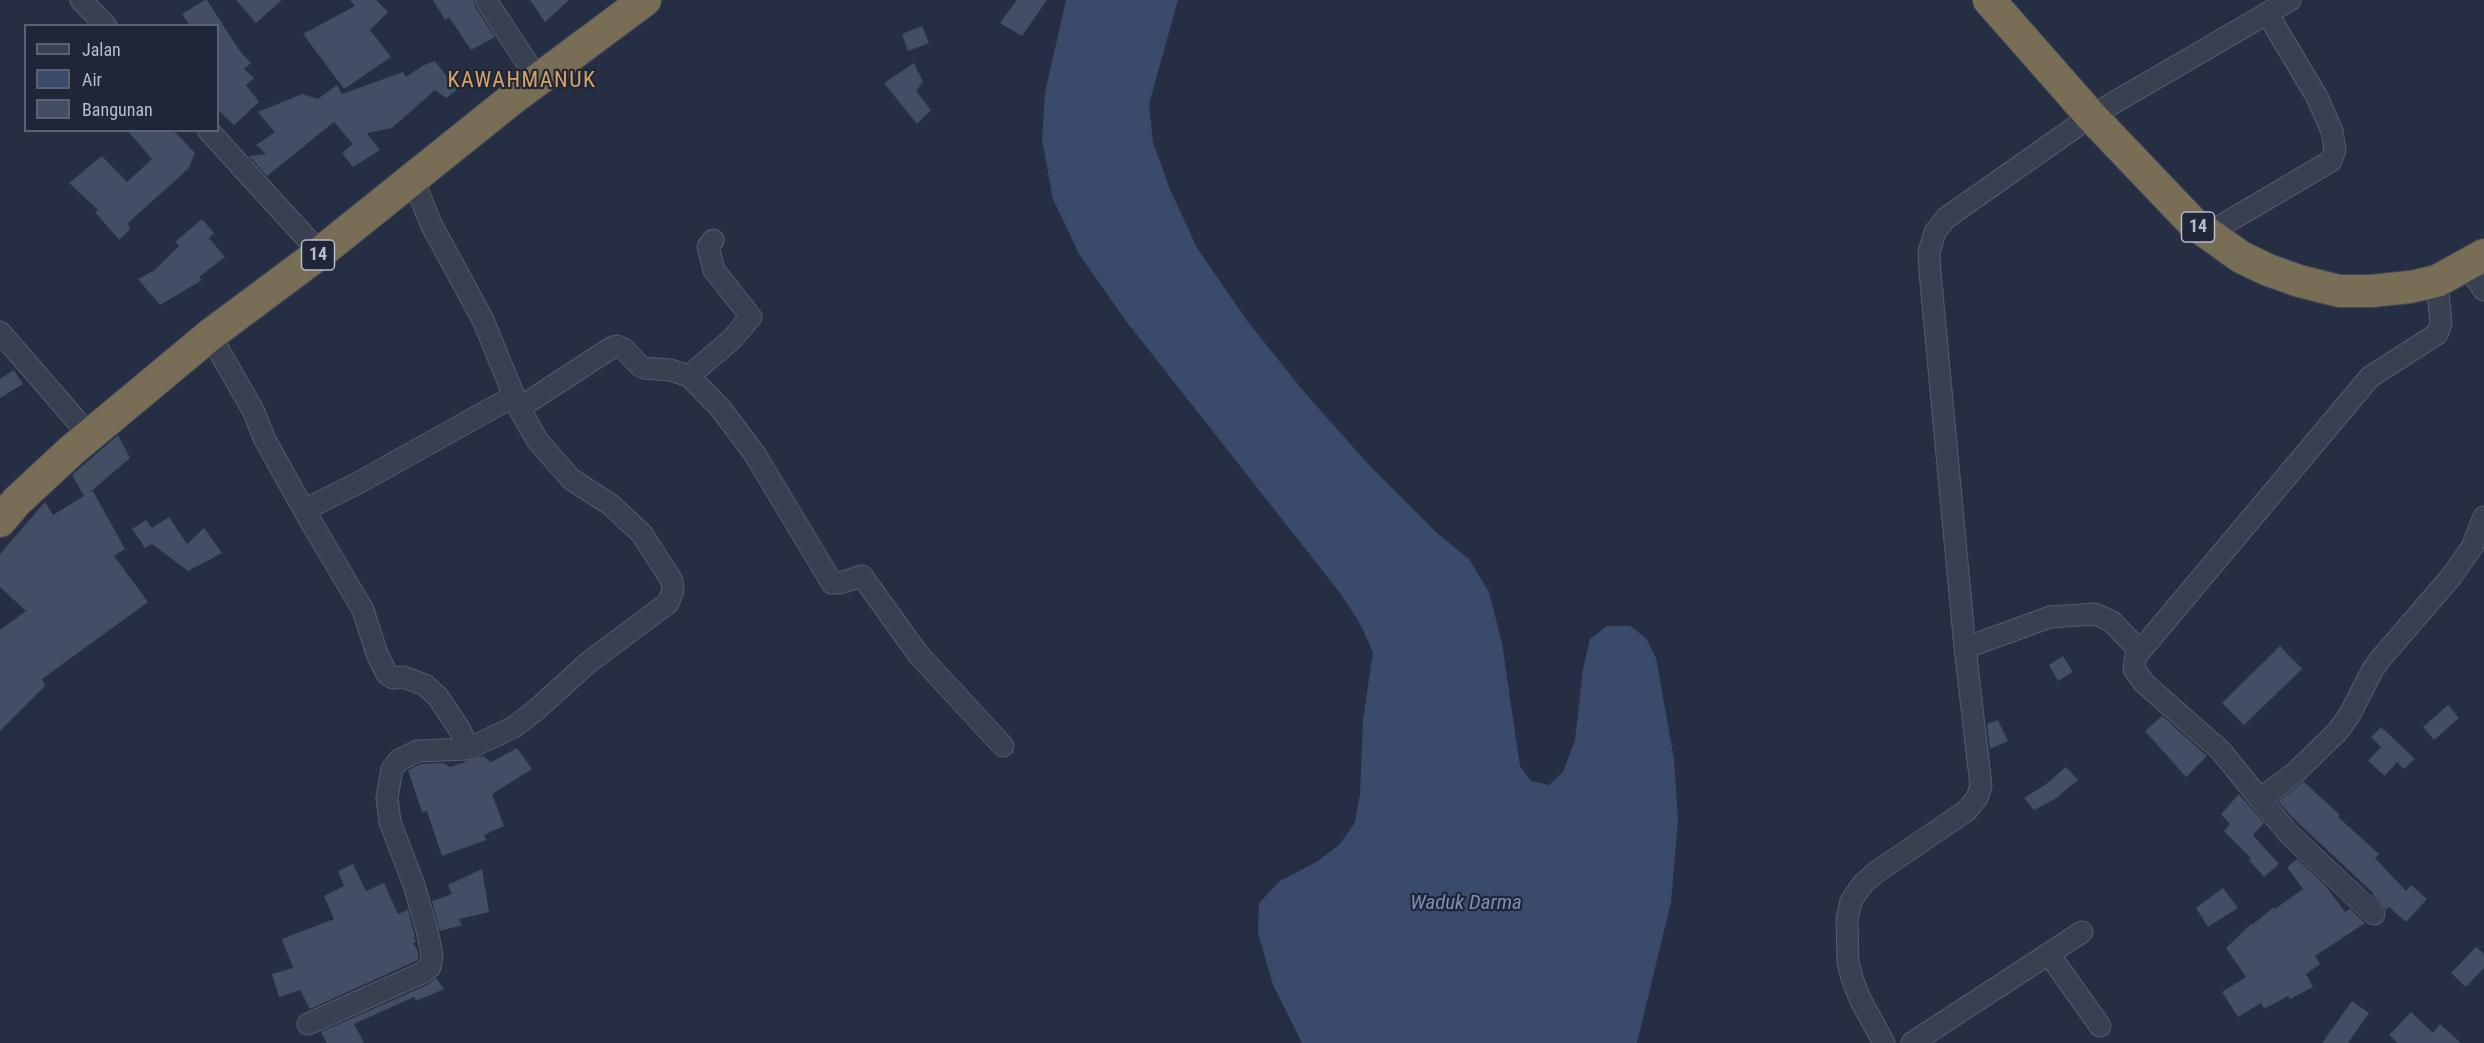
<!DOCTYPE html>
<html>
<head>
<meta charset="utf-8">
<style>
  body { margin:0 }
  #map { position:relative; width:2484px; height:1043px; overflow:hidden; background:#252e42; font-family:"Roboto Condensed",sans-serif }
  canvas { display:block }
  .legend { position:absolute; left:24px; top:24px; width:195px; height:108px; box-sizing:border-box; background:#1e2637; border:2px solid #5b6273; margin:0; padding:8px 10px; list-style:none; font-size:18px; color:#b6bccc }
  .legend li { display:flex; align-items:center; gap:12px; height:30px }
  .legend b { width:30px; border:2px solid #5b6273 }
</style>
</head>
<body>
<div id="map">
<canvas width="2484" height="1043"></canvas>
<ul class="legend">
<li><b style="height:8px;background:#394151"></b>Jalan</li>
<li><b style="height:16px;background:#3a4a6b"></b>Air</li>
<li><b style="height:16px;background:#434e64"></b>Bangunan</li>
</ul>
</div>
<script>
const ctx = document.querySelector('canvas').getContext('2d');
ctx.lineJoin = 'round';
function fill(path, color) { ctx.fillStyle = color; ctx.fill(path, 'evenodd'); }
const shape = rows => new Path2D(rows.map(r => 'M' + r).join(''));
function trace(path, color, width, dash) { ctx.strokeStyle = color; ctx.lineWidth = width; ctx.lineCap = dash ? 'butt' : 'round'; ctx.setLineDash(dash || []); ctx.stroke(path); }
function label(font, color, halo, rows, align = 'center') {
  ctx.font = font + ' "Roboto Condensed",sans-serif'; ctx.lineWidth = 4.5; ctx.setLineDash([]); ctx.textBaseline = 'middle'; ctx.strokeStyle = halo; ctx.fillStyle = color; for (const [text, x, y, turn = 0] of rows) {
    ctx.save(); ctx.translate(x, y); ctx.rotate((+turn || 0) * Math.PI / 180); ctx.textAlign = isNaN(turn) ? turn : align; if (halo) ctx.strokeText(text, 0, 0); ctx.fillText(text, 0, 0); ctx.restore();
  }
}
fill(shape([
  [1066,0,1178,0,1149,104,1153,142,1169,187,1197,248,1248,322,1305,393,1369,465,1437,533,1469,559,1489,592,1502,643,1520,766,1531,781,1549,785,1563,772,1575,740,1583,669,1590,639,1607,626,1630,626,1646,638,1656,658,1674,759,1678,820,1671,902,1637,1043,1302,1043,1273,985,1258,933,1259,903,1280,881,1318,861,1340,844,1355,822,1360,794,1363,720,1373,652,1359,622,1340,593,1126,321,1079,254,1053,199,1042,140,1045,93]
]), '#3a4a6b');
fill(shape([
  [205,0,207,0,239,50,251,63,244,69,254,78,246,85,259,102,234,125,218,110,218,26,190,26,182,14],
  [236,0,282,0,256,23],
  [350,0,376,0,388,12,370,30,391,57,344,89,303,34,355,6],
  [433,0,473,0,475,7,495,37,471,50,449,17,445,20],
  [530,0,569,0,545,22],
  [1017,0,1047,0,1022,36,1000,23],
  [922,26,929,43,908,51,902,34],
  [435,61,457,90,446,98,435,90,392,128,367,133,380,150,353,167,342,153,353,144,334,122,267,176,249,156,266,154,256,145,275,132,258,112,302,94,318,99,337,85,342,94,403,72,406,77,422,66],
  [914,63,923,82,916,91,931,110,917,124,884,83],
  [127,130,173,130,195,153,188,169,128,223,130,229,119,240,95,212,98,210,69,183,102,156,127,182,152,159],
  [202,219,214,233,209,238,225,257,199,277,202,280,160,305,138,279,155,270,179,246,175,242],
  [14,370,23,384,0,398,0,379],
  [118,435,130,458,89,493,93,491,125,549,114,556,148,602,42,679,45,686,0,731,0,630,26,611,0,587,0,554,45,502,53,515,84,496,72,475],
  [169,517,187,544,204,528,222,553,188,571,152,544,145,548,132,529,146,520,152,528],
  [2280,646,2302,669,2244,725,2222,703],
  [2063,656,2073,672,2058,681,2049,665],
  [2448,705,2459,718,2434,740,2423,727],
  [2162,716,2207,756,2186,777,2145,731],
  [1998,720,2008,741,1990,749,1987,724],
  [2381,727,2415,759,2404,769,2397,762,2385,776,2368,761,2381,747,2371,737],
  [517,748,532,769,492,794,504,826,484,835,486,840,442,856,427,811,422,812,408,770,421,764,443,763,450,767,483,756,491,762],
  [2066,767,2078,780,2055,799,2034,810,2024,798,2045,785],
  [2304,782,2340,815,2338,817,2379,854,2375,858,2406,891,2411,885,2427,899,2406,922,2389,907,2386,910,2372,894,2373,893,2292,817,2278,801],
  [2239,794,2264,823,2253,835,2279,864,2264,877,2249,860,2251,858,2224,831,2230,824,2221,814],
  [2297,859,2325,885,2345,912,2350,909,2365,923,2315,956,2320,964,2306,974,2313,987,2290,999,2288,996,2264,1009,2261,1003,2238,1017,2222,992,2246,977,2226,948,2251,924,2252,925,2274,907,2275,909,2303,889,2287,867],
  [353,864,366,891,384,883,398,914,408,910,415,937,414,938,416,942,413,943,418,951,418,960,310,1009,300,990,279,997,272,974,293,968,282,939,334,919,324,896,344,886,338,871],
  [482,869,489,912,459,919,462,925,440,931,432,901,452,894,448,885],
  [2223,888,2238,908,2208,927,2196,908],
  [2476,947,2484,954,2484,968,2466,987,2451,973],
  [436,978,444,989,416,1001,414,997,354,1024,364,1043,327,1043,321,1032,427,985],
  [2352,1001,2369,1013,2348,1043,2322,1043],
  [2411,1012,2433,1033,2440,1024,2461,1043,2398,1043,2389,1035]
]), '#434e64');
const minor = shape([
  [81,0,106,26],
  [486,0,538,80],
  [208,130,320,253],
  [413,179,431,224,483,320,519,408,537,440,571,479,611,505,642,534,672,581,673,590,668,603,589,662,536,710,514,727,468,749],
  [2207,234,2331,161,2335,150,2332,131,2317,97,2267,13],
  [2467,266,2484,290],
  [2437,281,2441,324,2437,334,2370,377,2136,656,2134,669,2144,683,2221,751,2260,799,2295,773,2338,731,2350,714,2373,669,2382,657,2451,577,2472,547,2484,517],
  [0,332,89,435],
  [210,335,254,412,264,438,304,510],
  [689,376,731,340,751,317,714,270,708,247,713,240],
  [519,408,611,348,617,346,624,349,639,365,644,368,670,370,689,376,721,409,754,453,832,583,840,583,862,576,918,654,1003,746],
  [1965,648,2050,617,2095,614,2111,621,2140,651],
  [2260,799,2289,834,2374,914],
  [2049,954,2100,1026],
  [308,1024,422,973,430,967,432,955,427,930,414,885,390,822,387,798,392,769,399,760,418,751,468,749,460,730,438,697,425,685,403,677,393,678,387,674,377,654,363,610,304,510,358,483,514,396],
  [1884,1043,1860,999,1852,978,1848,962,1847,919,1851,901,1862,885,1875,873,1966,811,1977,798,1981,786,1965,648,1930,272,1929,252,1935,232,1946,218,2091,116,2290,0],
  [1912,1043,2082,932]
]);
const highway = shape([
  [1989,0,2091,116,2192,222,2241,257,2268,270,2299,281,2339,291,2371,291,2410,287,2437,281,2484,255],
  [0,521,17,501,72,450,210,335,320,253,512,99,645,0]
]);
trace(minor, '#545c6c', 23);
trace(highway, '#414959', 34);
trace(minor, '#394151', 21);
trace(highway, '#786e56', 32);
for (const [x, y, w] of [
  [2198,227,33],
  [318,255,33]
]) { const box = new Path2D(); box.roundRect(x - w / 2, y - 15, w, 30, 4.5); ctx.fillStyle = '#1e2637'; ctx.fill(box); trace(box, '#b6bccc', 1.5); }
label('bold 18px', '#b6bccc', null, [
  ["14",2198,227],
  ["14",318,255]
]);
label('italic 21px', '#7c8eb4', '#1e2637', [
  ["Waduk Darma",1466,904]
]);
ctx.letterSpacing = '1.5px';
label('22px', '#daa262', '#1e2637', [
  ["KAWAHMANUK",522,81]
]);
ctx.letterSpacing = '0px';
</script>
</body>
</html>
